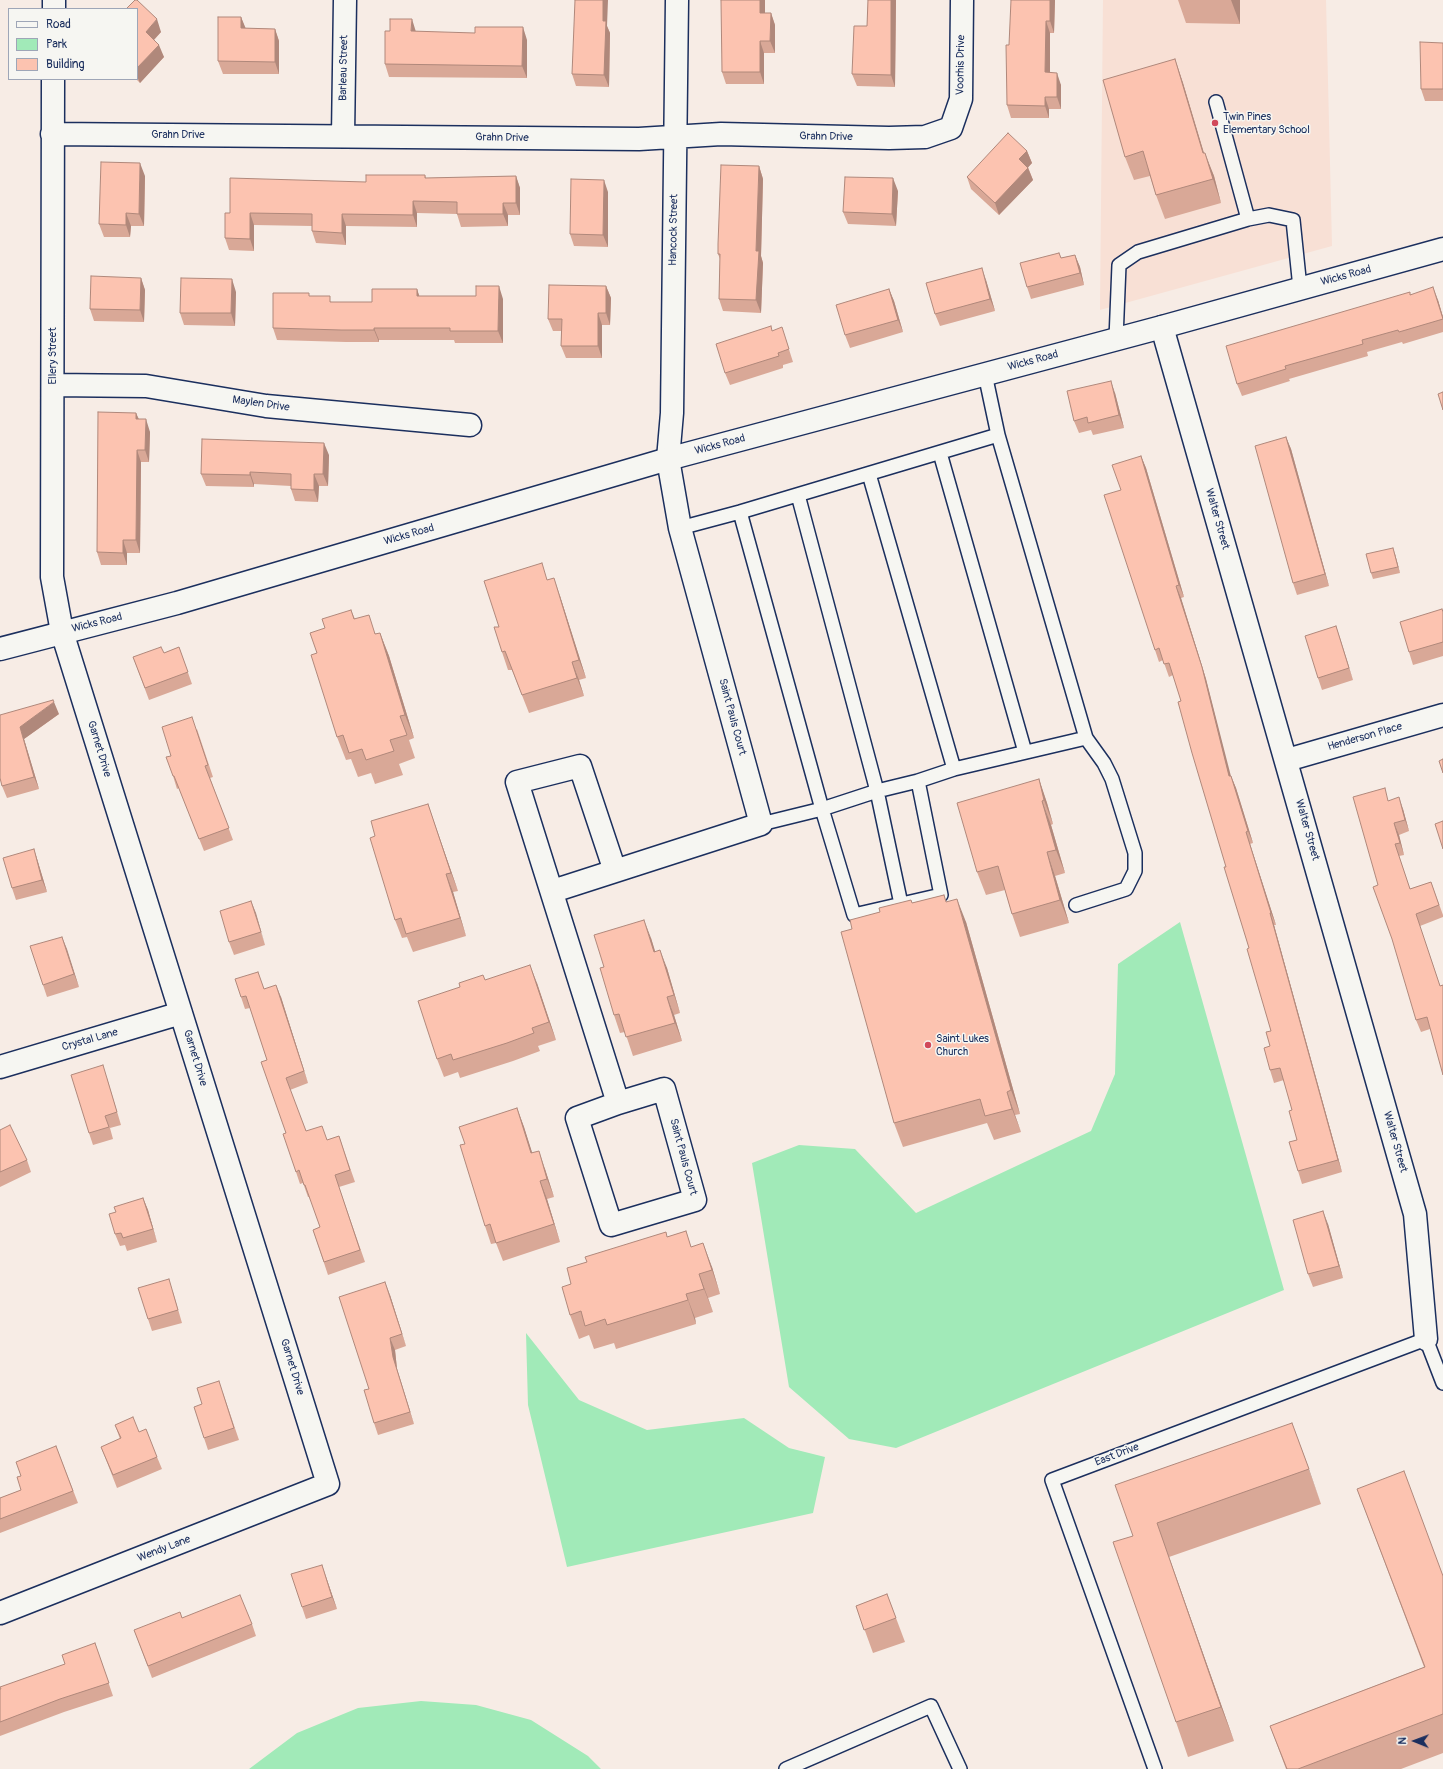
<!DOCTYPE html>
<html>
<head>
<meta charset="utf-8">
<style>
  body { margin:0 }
  #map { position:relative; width:1443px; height:1769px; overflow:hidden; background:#f7ece5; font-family:Pangolin,sans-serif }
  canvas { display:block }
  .legend { position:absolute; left:8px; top:8px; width:130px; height:72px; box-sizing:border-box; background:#f6f6f2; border:1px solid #9ea6b7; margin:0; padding:5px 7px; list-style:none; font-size:12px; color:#1b2f5e }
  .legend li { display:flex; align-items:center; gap:8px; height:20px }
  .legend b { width:20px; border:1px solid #9ea6b7 }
  .north { position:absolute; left:1395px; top:1721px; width:40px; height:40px; -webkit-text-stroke:3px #f6f6f2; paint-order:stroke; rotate:271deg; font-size:11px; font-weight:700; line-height:16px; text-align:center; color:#1b2f5e }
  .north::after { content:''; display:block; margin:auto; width:14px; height:18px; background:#1b2f5e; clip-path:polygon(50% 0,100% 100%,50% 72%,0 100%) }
</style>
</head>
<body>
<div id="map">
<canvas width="1443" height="1769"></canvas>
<ul class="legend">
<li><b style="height:5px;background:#f6f6f2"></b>Road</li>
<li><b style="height:11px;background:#a1eab8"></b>Park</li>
<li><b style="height:11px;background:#fcc3b0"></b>Building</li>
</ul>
<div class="north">N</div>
</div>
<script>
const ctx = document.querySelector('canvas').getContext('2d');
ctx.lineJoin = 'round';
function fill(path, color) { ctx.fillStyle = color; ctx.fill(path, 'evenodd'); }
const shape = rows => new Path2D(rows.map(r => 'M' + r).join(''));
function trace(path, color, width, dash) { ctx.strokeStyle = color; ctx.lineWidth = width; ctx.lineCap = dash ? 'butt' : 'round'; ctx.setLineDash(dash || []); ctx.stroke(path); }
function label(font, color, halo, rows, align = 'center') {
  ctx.font = font + ' Pangolin,sans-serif'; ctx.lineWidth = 3; ctx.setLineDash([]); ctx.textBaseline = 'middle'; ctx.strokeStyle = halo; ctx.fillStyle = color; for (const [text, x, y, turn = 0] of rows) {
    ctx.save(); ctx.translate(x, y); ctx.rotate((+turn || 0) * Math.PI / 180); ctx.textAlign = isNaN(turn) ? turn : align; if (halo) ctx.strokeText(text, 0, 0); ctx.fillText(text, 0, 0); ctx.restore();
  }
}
fill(shape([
  [1103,0,1326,0,1332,246,1100,310]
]), '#f8e0d5');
fill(shape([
  [1180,922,1284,1290,896,1448,849,1439,789,1387,752,1163,799,1145,855,1149,916,1213,1091,1131,1115,1074,1118,964],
  [526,1333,579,1400,647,1430,744,1418,789,1448,825,1457,813,1513,567,1567,528,1405],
  [421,1701,476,1705,531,1720,588,1756,601,1769,249,1769,297,1733,358,1708]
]), '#a1eab8');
const service = shape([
  [1216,102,1248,219,1269,215,1293,220,1300,288],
  [1116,339,1119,265,1138,252,1248,219],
  [940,453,1025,752],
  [869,474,954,769],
  [798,495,877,791,901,904],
  [740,512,822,809,877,791,918,781],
  [680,528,740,512,998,435],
  [761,824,822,809,854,915,941,895,918,781,954,769,1086,738,998,435,985,374],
  [1076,905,1126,889,1135,871,1135,853,1112,779,1104,763,1086,738],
  [786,1769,931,1706,960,1769],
  [1155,1769,1052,1480,1426,1339,1443,1383]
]);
const minor = shape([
  [54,9,54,0],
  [52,134,639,139,721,134,889,138,925,137,951,128,961,99,962,0],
  [343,136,345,0],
  [1162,327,1415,1214,1426,1339],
  [53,385,146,386,266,406,470,425],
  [1287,760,1443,715],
  [615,871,580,766,517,782,618,1103,577,1118,611,1225,695,1200,664,1089,618,1103],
  [553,891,761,824,680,528,668,459,672,413,677,0],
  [0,1067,181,1013],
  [0,1613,328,1484,62,632,52,577,53,79]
]);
const secondary = shape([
  [0,649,177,603,668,459,1162,327,1443,249]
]);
trace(service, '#1b2f5e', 16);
trace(minor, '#1b2f5e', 25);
trace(secondary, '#1b2f5e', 25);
trace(service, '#f6f6f2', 13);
trace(minor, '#f6f6f2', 22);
trace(secondary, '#f6f6f2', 22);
fill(shape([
  [765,0,765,13,771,13,775,25,775,53,764,53,764,84,726,84,722,72],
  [868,0,896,0,895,87,857,86,852,74,867,26],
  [1055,0,1054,33,1050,33,1050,73,1061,85,1061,109,1049,109,1049,118,1011,118,1007,105,1009,45],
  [1178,0,1240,0,1240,24,1186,23],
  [137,9,161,32,154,40,164,57,140,83,136,79,137,79],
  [241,17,245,28,275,29,279,41,279,74,223,74,218,61],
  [607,26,610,33,609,87,576,86,572,74],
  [416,31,527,40,527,78,389,77,385,64],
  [1443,43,1443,101,1425,101,1421,89],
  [1175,59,1183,83,1204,153,1214,176,1221,203,1165,219,1156,195,1150,176,1134,180,1125,157],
  [1027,151,1032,163,1028,167,1033,180,999,215,971,189,967,177],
  [759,166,763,179,761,256,763,263,761,313,723,311,719,299,720,259,718,254],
  [425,175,426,178,516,176,520,188,520,215,508,215,508,226,461,227,457,214,417,213,417,227,346,226,346,245,316,243,312,231,312,226,254,225,254,251,229,250,225,238,230,213,366,182],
  [145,176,144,226,131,226,130,237,104,237,99,224],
  [898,191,896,226,848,224,843,212],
  [608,192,608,247,574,246,570,234],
  [1059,253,1061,258,1075,255,1080,267,1084,285,1031,299,1027,287],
  [141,278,145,290,144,322,94,321,90,309],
  [986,280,995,311,940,326,935,314],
  [606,286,611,298,610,325,602,325,602,358,566,358,561,346,561,331,553,331,548,319],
  [417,289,419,296,503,299,503,343,455,343,454,340,379,340,379,342,346,342,277,340,273,328,310,296,332,302,372,302],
  [889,289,894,301,903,332,850,348,845,335],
  [236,292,235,326,184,325,180,313],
  [1411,294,1438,300,1443,317,1443,332,1403,344,1402,342,1367,352,1368,356,1289,379,1290,381,1242,396,1237,384],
  [772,331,786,340,793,362,783,365,783,368,730,385,725,373],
  [1115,393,1124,428,1093,435,1091,430,1079,433,1074,421],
  [136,413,139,419,150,432,149,462,141,462,140,553,127,553,127,565,101,565,97,552],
  [1286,437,1291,449,1329,586,1297,595,1293,583],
  [329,455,328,486,319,486,318,502,295,501,291,489,291,486,254,484,254,487,206,486,201,474],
  [1141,456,1146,468,1184,597,1181,598,1206,679,1230,776,1231,776,1236,788,1253,843,1250,844,1276,925,1274,925,1342,1172,1302,1184,1298,1171,1297,1140,1292,1110,1284,1080,1274,1083,1270,1070,1271,1031,1249,948,1226,867,1181,701,1173,675,1169,677,1163,660,1159,662,1155,650,1121,490],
  [1395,554,1400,573,1373,579,1371,573],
  [548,580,560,596,586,678,579,680,584,696,529,713,512,670,508,670,502,652,499,627],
  [351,610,355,619,376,634,380,633,389,656,414,738,409,740,415,758,399,764,403,775,375,784,371,773,358,777,351,759,346,760,337,737,317,653,325,628],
  [1443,612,1443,656,1413,665,1409,652],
  [1336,626,1353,680,1322,690,1318,678],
  [179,647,192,684,149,700,133,657,164,653],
  [59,714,24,739,39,789,7,798,2,786,0,715],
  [197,729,213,777,210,778,233,840,204,851,179,788,177,789,173,776,171,756],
  [1039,779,1047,803,1053,824,1051,825,1065,873,1055,876,1069,923,1020,937,1012,914,1005,890,986,895,977,872],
  [1389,800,1403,809,1409,831,1399,835,1404,855,1399,856,1410,889,1431,882,1443,915,1443,917,1420,926,1430,1029,1421,1032,1416,1020],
  [428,804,458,891,453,892,466,936,413,952,407,937,402,938,395,920,375,836],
  [34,849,38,862,47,892,16,900,12,888],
  [944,895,946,902,966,922,1020,1114,1015,1115,1021,1132,994,1140,987,1123,903,1147,894,1123,852,929,913,903],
  [251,901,265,945,234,955,229,942],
  [62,937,79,987,47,997,43,985],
  [651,938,655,952,667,968,680,1013,674,1015,682,1041,633,1056,625,1032,620,1033,614,1015,604,967],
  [485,980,537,983,556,1040,538,1046,540,1051,513,1061,460,1078,458,1072,444,1077,437,1059],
  [264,989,281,997,308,1083,290,1090,306,1131,327,1140,339,1136,355,1182,339,1187,365,1262,328,1275,313,1230,320,1227,310,1197,308,1197,303,1183,300,1184,296,1172,267,1060,250,1008,245,1009,241,997],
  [107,1078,121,1125,110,1128,113,1139,93,1145,89,1133],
  [517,1108,524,1127,532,1153,545,1169,554,1197,547,1199,560,1242,503,1261,496,1243,491,1244,485,1226,465,1144],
  [0,1130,27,1160,31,1172,0,1187],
  [143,1198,148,1210,157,1242,127,1251,125,1245,120,1246,115,1234,116,1212],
  [1328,1224,1343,1278,1313,1287,1308,1274],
  [686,1231,691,1247,712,1267,720,1294,708,1298,713,1312,695,1318,696,1324,616,1349,614,1343,594,1349,589,1335,579,1339,570,1315,571,1284,667,1237],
  [173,1292,182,1323,152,1331,148,1319],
  [390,1295,406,1346,395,1350,397,1369,414,1424,378,1435,374,1423,369,1389],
  [223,1393,239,1440,208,1450,204,1438,202,1404],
  [1292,1423,1321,1504,1169,1557,1234,1741,1188,1757,1176,1722,1133,1536],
  [115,1425,139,1432,157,1457,162,1469,117,1488,101,1447,120,1439],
  [56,1446,78,1503,0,1533,0,1498,21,1490,21,1476],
  [1357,1489,1443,1576,1443,1753,1401,1769,1286,1769,1270,1726,1424,1667],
  [322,1565,337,1609,306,1619,302,1607],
  [887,1594,905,1642,873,1653,856,1606],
  [182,1618,252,1624,256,1636,152,1678,134,1630],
  [95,1643,113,1696,64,1712,0,1736,0,1689,65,1664]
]), '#d9a897');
fill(shape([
  [603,0,608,0,607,26,610,33,609,87,604,75,603,21],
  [760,0,765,0,765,25,760,13],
  [891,0,896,0,895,87,891,75],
  [1050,0,1055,0,1054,33,1050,21],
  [1231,0,1240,0,1240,24],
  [771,13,775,25,775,53,770,41],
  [241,17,246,29,241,28],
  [157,19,161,32,150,44,146,32],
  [412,19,416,32,411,31],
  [1046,21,1050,33,1050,85,1045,72],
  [523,27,527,40,527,78,522,66],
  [275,29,279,41,279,74,275,62],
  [760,41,764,53,764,84,760,72],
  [159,45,164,57,140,83,137,76,137,68],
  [1175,59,1183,83,1211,177,1203,153],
  [1057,73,1061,85,1061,109,1057,97],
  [1045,97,1049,109,1049,118,1045,106],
  [1027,151,1032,163,1024,172,1019,159],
  [1205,153,1214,176,1221,203,1213,179],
  [140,163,145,176,144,226,139,214],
  [759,166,763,179,761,256,763,263,761,313,756,300,756,251],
  [1028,168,1033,180,999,215,995,203],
  [516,176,520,188,520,215,516,203],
  [893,178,898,191,896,226,892,214],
  [604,180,608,192,608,247,603,235],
  [413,201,417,213,417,227,413,215],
  [503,203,508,215,508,226,503,214],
  [126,213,131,226,130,237,126,225],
  [250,213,254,225,254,251,250,239],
  [342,214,346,226,346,245,342,233],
  [1075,255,1080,267,1084,285,1080,273],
  [982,268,986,280,995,311,990,299],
  [141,278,145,290,144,322,140,310],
  [232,279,236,292,235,326,231,313],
  [499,286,503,299,503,343,498,331],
  [606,286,611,298,610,325,606,313],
  [1433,287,1438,300,1443,317,1443,319],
  [417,289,421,301,417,296],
  [889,289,894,301,903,332,898,320],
  [598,313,602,325,602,358,598,346],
  [374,328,379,340,379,342,374,330],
  [1111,381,1115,393,1124,428,1119,415],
  [136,413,141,425,136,419],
  [146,419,150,432,149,462,145,450],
  [1286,437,1291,449,1329,586,1325,574],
  [324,443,329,455,328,486,323,474],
  [137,450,141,462,140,553,136,540],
  [1141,456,1146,468,1184,597,1179,585],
  [250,472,254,484,254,487,250,475],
  [314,474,319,486,318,502,314,490],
  [123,540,127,553,127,565,123,553],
  [1393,548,1395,554,1400,573,1398,567],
  [554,578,560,596,586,678,579,660],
  [1176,586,1181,598,1206,679,1234,788,1229,776],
  [1336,626,1340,638,1353,680,1349,668],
  [380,633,389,656,414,738,405,715],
  [572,662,579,680,584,696,577,678],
  [54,702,59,714,24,739,39,789,34,777,20,727],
  [1231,776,1236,788,1253,843,1248,831],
  [1039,779,1047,803,1053,824,1044,800],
  [1399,797,1403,809,1409,831,1405,820],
  [1042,801,1051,825,1065,873,1056,850],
  [428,804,434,822,458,891,451,873],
  [1394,823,1399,835,1404,855,1400,843],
  [1246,832,1250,844,1276,925,1271,913],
  [34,849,38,862,47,892,42,880],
  [1047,852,1055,876,1069,923,1060,900],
  [446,874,453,892,466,936,460,918],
  [957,899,966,922,1020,1114,1011,1090],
  [251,901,256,913,265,945,261,932],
  [1270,913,1274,925,1342,1172,1338,1160],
  [1416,914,1420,926,1443,996,1440,986],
  [644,920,651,938,661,970,654,952],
  [62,937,67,949,79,987,74,974],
  [660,950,667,968,680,1013,674,995],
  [530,965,537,983,556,1040,549,1022],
  [276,985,281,997,308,1083,304,1071],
  [667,997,674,1015,682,1041,675,1023],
  [1007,1092,1015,1115,1021,1132,1012,1109],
  [517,1108,524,1127,538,1171,531,1153],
  [539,1151,545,1169,554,1197,547,1179],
  [540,1181,547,1199,560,1242,554,1224],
  [143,1198,148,1210,157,1242,153,1229],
  [1323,1211,1328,1224,1343,1278,1339,1266],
  [703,1243,712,1267,720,1294],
  [699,1274,708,1298,713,1312,704,1289],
  [385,1282,390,1295,406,1346,402,1334],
  [686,1294,695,1318,696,1324],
  [390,1338,395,1350,397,1369,414,1424,410,1412,393,1357],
  [1292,1423,1321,1504,1309,1469],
  [1157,1523,1169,1557,1234,1741,1221,1707],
  [322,1565,326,1577,337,1609,332,1597]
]), '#b0887b');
const building = shape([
  [135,0,137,0,157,19,146,32,159,45,137,68,137,9,126,9,135,0],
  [575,0,603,0,603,21,606,21,604,75,572,74,575,0],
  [721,0,760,0,760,13,771,13,770,41,760,41,760,72,722,72,721,0],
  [868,0,891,0,891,75,852,74,854,26,867,26,868,0],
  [1011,0,1050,0,1050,21,1046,21,1045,72,1057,73,1057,97,1045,97,1045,106,1007,105,1006,45,1009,45,1011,0],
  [218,17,241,17,241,28,275,29,275,62,218,61,218,17],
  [390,19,412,19,411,31,475,33,475,27,523,27,522,66,385,64,385,31,390,31,390,19],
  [1420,42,1443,43,1443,89,1421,89,1420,42],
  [1175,59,1203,153,1205,153,1213,179,1156,195,1143,151,1125,157,1103,80,1175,59],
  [1008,133,1027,151,1019,159,1028,168,995,203,967,177,1008,133],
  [101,162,140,163,139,214,126,213,126,225,99,224,101,162],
  [721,165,759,166,756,251,759,251,756,300,719,299,720,254,718,254,718,244,721,165],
  [366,175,425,175,425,178,516,176,516,203,503,203,503,214,457,214,457,202,413,201,413,215,342,214,342,233,312,231,312,214,250,213,250,239,225,238,225,213,230,213,230,178,366,182,366,175],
  [845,177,893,178,892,214,843,212,845,177],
  [571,179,604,180,603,235,570,234,571,179],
  [1059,253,1061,258,1075,255,1080,273,1027,287,1020,263,1059,253],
  [982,268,990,299,935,314,926,283,982,268],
  [91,276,141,278,140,310,90,309,91,276],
  [181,278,232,279,231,313,180,313,181,278],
  [549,285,606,286,606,313,598,313,598,346,561,346,562,319,548,319,549,285],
  [476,286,499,286,498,331,450,331,450,328,374,328,374,330,341,330,273,328,273,293,309,293,309,296,330,296,330,302,372,302,372,289,417,289,417,296,476,296,476,286],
  [1433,287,1443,319,1399,332,1398,330,1362,340,1363,344,1285,366,1286,369,1237,384,1226,346,1410,292,1410,295,1433,287],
  [889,289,898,320,845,335,836,305,889,289],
  [771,326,772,331,782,327,789,349,778,353,779,356,725,373,716,344,771,326],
  [1111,381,1119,415,1088,423,1087,417,1074,421,1067,391,1111,381],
  [1443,392,1443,410,1438,394,1443,392],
  [98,412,136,413,136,419,146,419,145,450,137,450,136,540,123,540,123,553,97,552,98,412],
  [1286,437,1325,574,1293,583,1255,446,1286,437],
  [202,439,324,443,323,474,314,474,314,490,291,489,291,474,250,472,250,475,201,474,202,439],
  [1141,456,1179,585,1176,586,1202,667,1229,776,1231,776,1248,831,1246,832,1271,913,1270,913,1338,1160,1298,1171,1289,1142,1297,1140,1289,1111,1292,1110,1280,1068,1270,1070,1264,1048,1270,1046,1266,1032,1271,1031,1247,949,1249,948,1224,867,1226,867,1192,753,1178,702,1181,701,1169,663,1164,664,1159,648,1155,650,1104,495,1121,490,1112,465,1141,456],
  [1393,548,1398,567,1371,573,1366,554,1393,548],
  [542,563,547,580,554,578,579,660,572,662,577,678,522,695,505,651,502,652,494,627,499,627,484,581,542,563],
  [1442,609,1443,612,1443,642,1409,652,1400,622,1442,609],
  [351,610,354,619,369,615,375,634,380,633,405,715,400,716,407,735,390,740,394,751,366,760,362,749,349,753,343,735,337,737,311,655,317,653,310,633,325,628,322,619,351,610],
  [1336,626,1349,668,1318,678,1305,636,1336,626],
  [161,647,164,653,179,647,188,672,145,688,133,657,161,647],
  [53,700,54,702,20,727,34,777,2,786,0,778,0,715,53,700],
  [192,717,208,765,205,766,229,828,199,839,174,776,173,776,166,757,171,756,162,727,192,717],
  [1443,759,1443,773,1439,761,1443,759],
  [1039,779,1044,800,1042,801,1056,850,1047,852,1060,900,1012,914,998,866,977,872,957,803,1039,779],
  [1385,788,1388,801,1399,797,1405,820,1394,823,1400,843,1395,844,1410,889,1431,882,1439,905,1416,914,1440,986,1443,985,1443,1075,1427,1017,1416,1020,1392,939,1373,887,1378,885,1353,797,1385,788],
  [428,804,451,873,446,874,460,918,406,934,401,918,395,920,370,838,375,836,371,821,428,804],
  [1443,821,1443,849,1435,824,1443,821],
  [34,849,42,880,12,888,3,858,34,849],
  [944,895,946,902,957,899,1011,1090,1007,1092,1012,1109,985,1116,980,1099,894,1123,841,932,852,929,850,920,880,912,879,908,911,900,912,903,944,895],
  [251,901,261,932,229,942,220,911,251,901],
  [644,920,654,952,660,950,674,995,667,997,675,1023,626,1037,619,1014,614,1015,600,968,604,967,594,935,644,920],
  [62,937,74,974,43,985,30,946,62,937],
  [530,965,549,1022,532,1028,534,1033,507,1043,453,1060,451,1054,437,1059,418,1001,460,987,459,983,483,975,485,980,530,965],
  [258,972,264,989,276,985,304,1071,286,1078,306,1131,322,1126,327,1140,339,1136,350,1170,335,1175,360,1250,324,1262,313,1230,320,1227,305,1185,304,1185,299,1170,296,1172,283,1134,286,1133,261,1062,267,1060,246,996,241,997,235,979,258,972],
  [103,1065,117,1112,105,1116,109,1127,89,1133,71,1075,103,1065],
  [517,1108,531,1153,539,1151,547,1179,540,1181,554,1224,496,1243,490,1224,485,1226,460,1145,465,1144,459,1127,517,1108],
  [10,1125,27,1160,0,1172,0,1130,10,1125],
  [143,1198,153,1229,123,1238,121,1233,115,1234,109,1214,116,1212,114,1207,143,1198],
  [1323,1211,1339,1266,1308,1274,1293,1220,1323,1211],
  [686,1231,691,1247,703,1243,712,1270,699,1274,704,1289,686,1294,688,1300,607,1325,605,1319,585,1326,581,1311,570,1315,562,1287,571,1284,567,1268,587,1262,585,1257,666,1232,667,1237,686,1231],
  [169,1279,178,1310,148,1319,138,1288,169,1279],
  [385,1282,402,1334,390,1338,393,1357,410,1412,374,1423,364,1390,369,1389,339,1297,385,1282],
  [219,1381,234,1428,204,1438,194,1407,202,1404,197,1388,219,1381],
  [133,1417,139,1432,146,1429,157,1457,113,1475,101,1447,121,1438,115,1425,133,1417],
  [1292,1423,1309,1469,1157,1523,1221,1707,1176,1722,1113,1542,1133,1536,1115,1485,1292,1423],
  [56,1446,73,1491,0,1519,0,1498,21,1490,17,1477,21,1476,16,1462,56,1446],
  [1404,1471,1443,1576,1443,1714,1298,1769,1287,1769,1270,1726,1425,1667,1357,1489,1404,1471],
  [322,1565,332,1597,302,1607,291,1574,322,1565],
  [887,1594,896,1618,864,1630,856,1606,887,1594],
  [240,1595,252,1624,148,1666,134,1630,180,1612,182,1618,240,1595],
  [95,1643,109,1683,60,1699,0,1722,0,1689,1,1689,0,1687,65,1664,62,1655,95,1643]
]);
fill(building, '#fcc3b0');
trace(building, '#b0887b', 1);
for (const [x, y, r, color] of [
  [1215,123,4,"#d1495b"],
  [928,1045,4,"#d1495b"]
]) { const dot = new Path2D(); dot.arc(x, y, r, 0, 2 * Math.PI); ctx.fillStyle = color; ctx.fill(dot); trace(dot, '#f6f6f2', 1.5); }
label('11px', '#1b2f5e', '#f6f6f2', [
  ["Voorhis Drive",961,65,-89],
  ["Barleau Street",344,68,-89],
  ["Grahn Drive",178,135],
  ["Grahn Drive",826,137,1],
  ["Grahn Drive",502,138,1],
  ["Hancock Street",674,230,-89],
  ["Wicks Road",1346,276,-15],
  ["Ellery Street",53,356,-90],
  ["Wicks Road",1033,361,-15],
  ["Maylen Drive",261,404,8],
  ["Wicks Road",720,445,-15],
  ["Walter Street",1217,519,74],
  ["Wicks Road",409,535,-16],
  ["Wicks Road",97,623,-14],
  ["Saint Pauls Court",732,717,75],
  ["Henderson Place",1365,737,-16],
  ["Garnet Drive",99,749,73],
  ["Walter Street",1307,830,74],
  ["Crystal Lane",90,1040,-16],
  ["Garnet Drive",195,1058,73],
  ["Walter Street",1395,1142,74],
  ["Saint Pauls Court",683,1157,75],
  ["Garnet Drive",292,1367,73],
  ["East Drive",1117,1455,-21],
  ["Wendy Lane",164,1549,-21]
]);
label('11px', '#1b2f5e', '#f6f6f2', [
  ["Twin Pines",1223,117],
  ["Elementary School",1223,130],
  ["Saint Lukes",936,1039],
  ["Church",936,1052]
], 'left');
</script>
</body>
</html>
